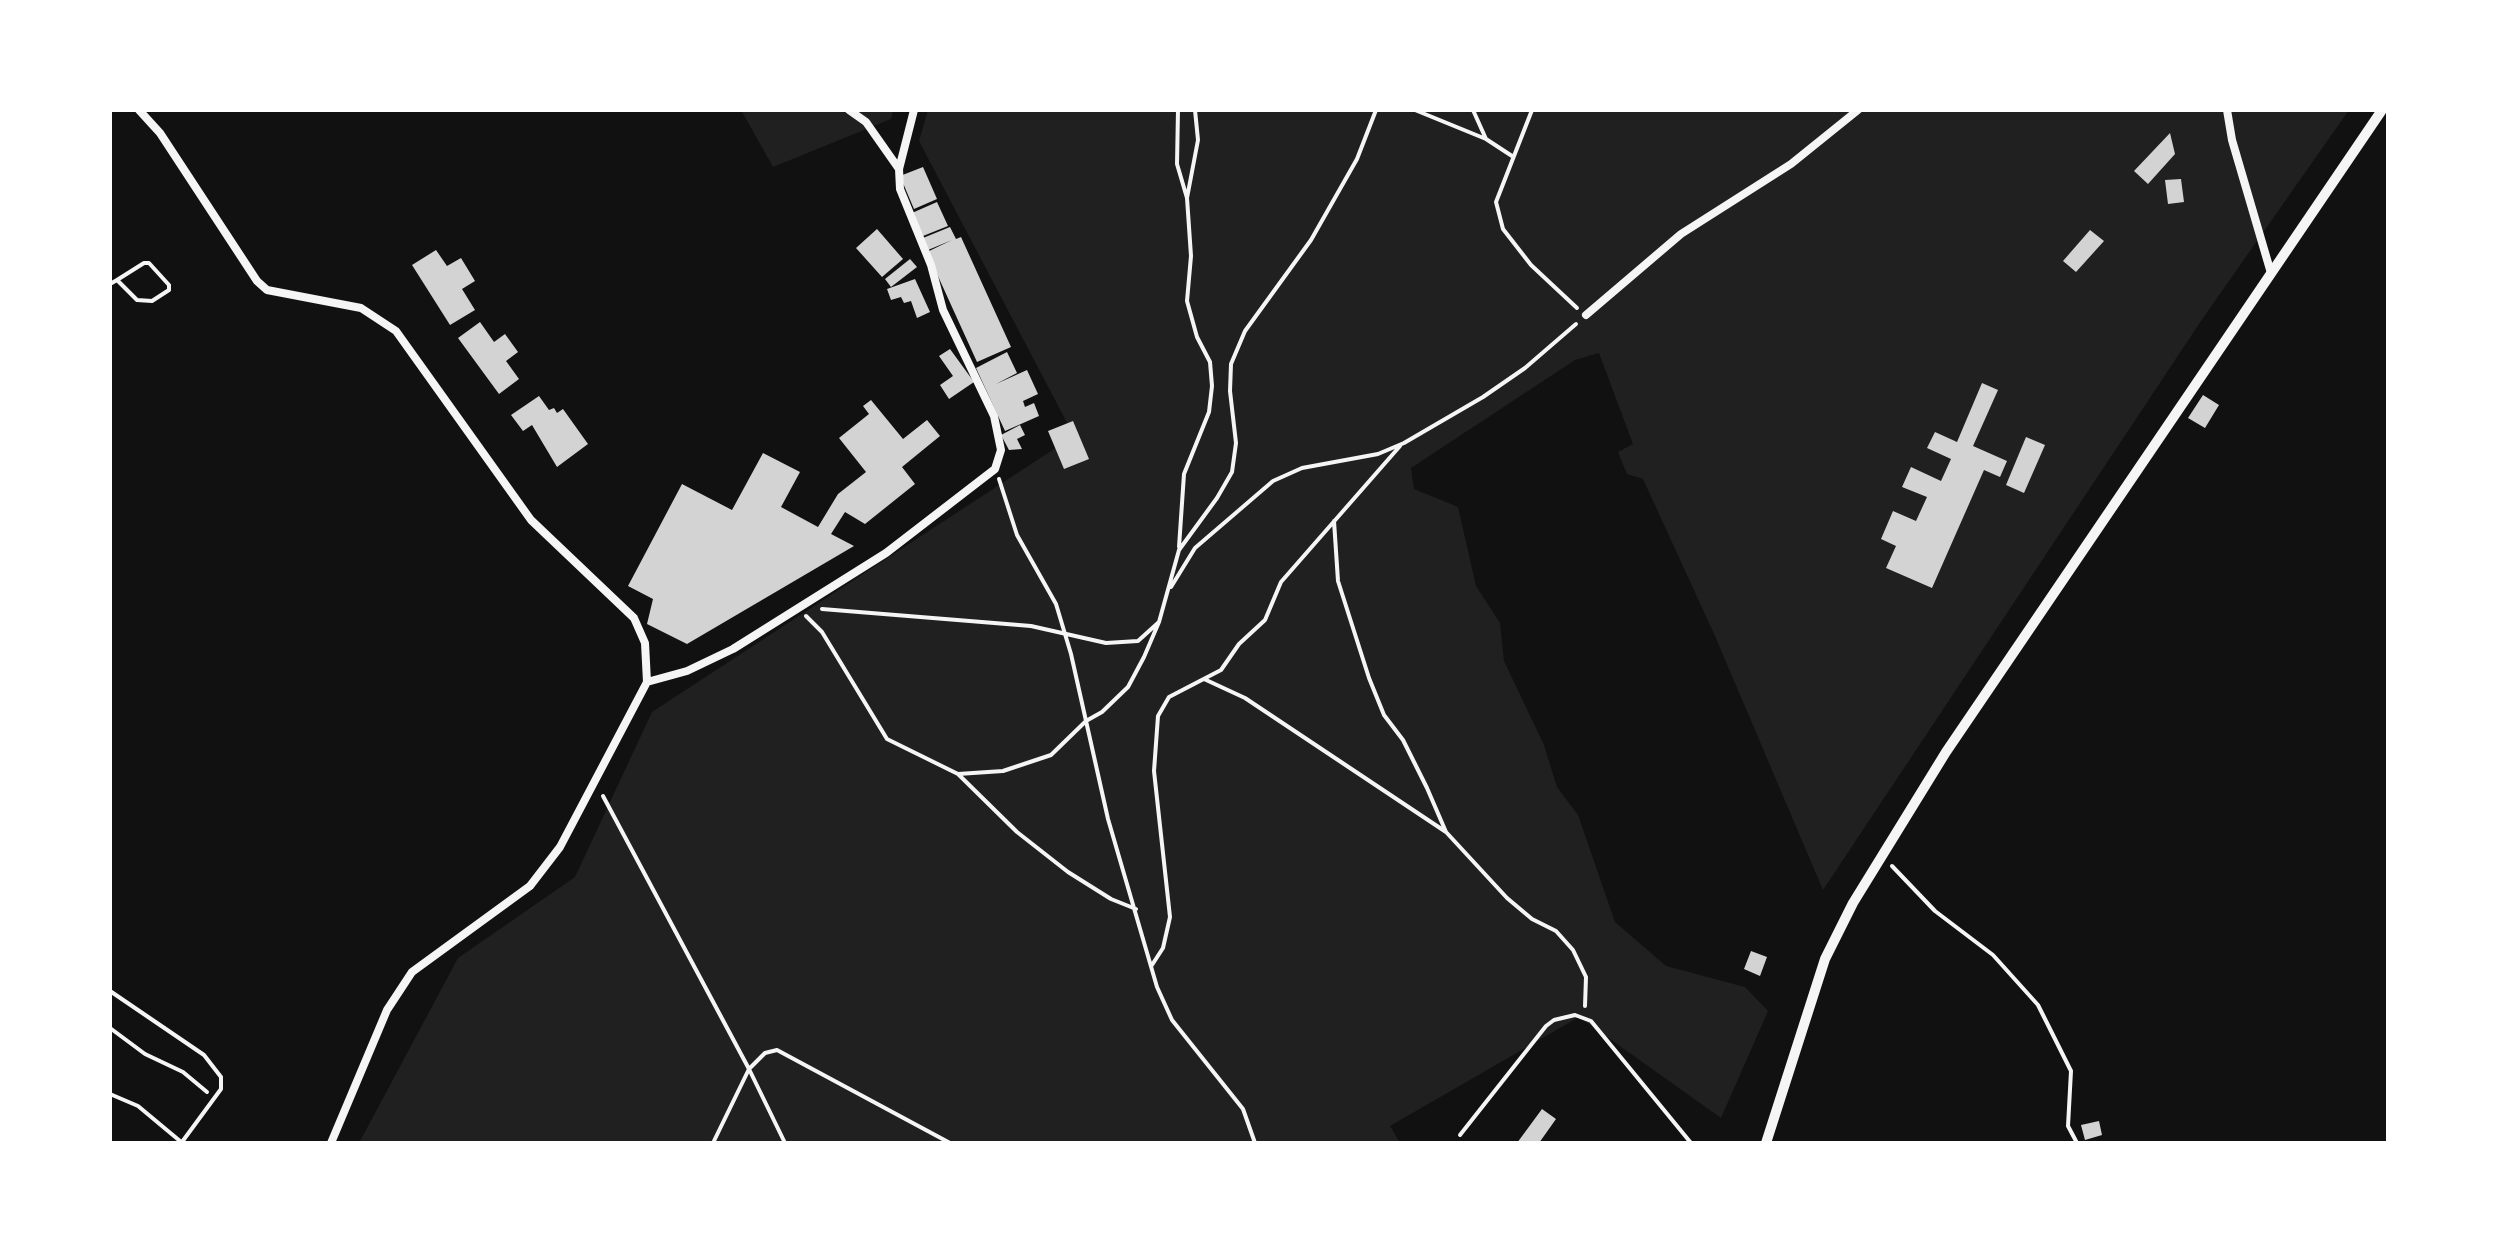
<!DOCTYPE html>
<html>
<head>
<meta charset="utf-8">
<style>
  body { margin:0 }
  #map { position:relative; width:2498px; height:1253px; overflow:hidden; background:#111; font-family:"Noto Sans",sans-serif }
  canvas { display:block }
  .frame { position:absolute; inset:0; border:112px solid #fff; pointer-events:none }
</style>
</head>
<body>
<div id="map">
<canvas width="2498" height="1253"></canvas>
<div class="frame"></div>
</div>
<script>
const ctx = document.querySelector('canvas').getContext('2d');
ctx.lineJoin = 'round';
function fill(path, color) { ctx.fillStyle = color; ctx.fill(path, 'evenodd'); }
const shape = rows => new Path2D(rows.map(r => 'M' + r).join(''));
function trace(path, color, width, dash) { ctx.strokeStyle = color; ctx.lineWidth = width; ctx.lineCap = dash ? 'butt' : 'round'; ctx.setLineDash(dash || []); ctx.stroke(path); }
fill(shape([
  [741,110,893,110,891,119,773,167],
  [928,110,2349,110,2203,318,1823,890,1715,636,1643,479,1627,474,1618,452,1633,444,1599,353,1575,360,1411,468,1414,489,1458,507,1476,586,1500,623,1504,661,1544,745,1557,787,1578,815,1615,922,1666,966,1745,987,1768,1011,1721,1118,1579,1017,1390,1126,1400,1143,359,1143,458,958,575,877,652,712,1074,436,919,141]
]), '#202020');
fill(shape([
  [2170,133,2175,154,2148,184,2134,171],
  [923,167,937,199,914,209,900,176],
  [2181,179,2184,202,2168,204,2165,180],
  [937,202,948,226,923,236,912,213],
  [950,227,956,239,961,237,1011,347,977,362,927,252,952,240,928,250,923,238],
  [877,229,903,259,882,277,856,248],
  [2090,230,2104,241,2076,272,2063,261],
  [436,250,447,266,461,258,475,281,462,289,475,310,450,325,412,265],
  [910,259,917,267,891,287,885,279],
  [915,279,930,312,917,318,911,301,904,303,901,297,891,300,887,289],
  [480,322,494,342,505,334,518,352,506,361,519,379,499,394,458,338],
  [950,349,974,382,949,399,940,385,953,376,939,356],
  [1007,352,1017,373,996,384,1027,370,1038,394,1023,401,1025,407,1034,403,1039,416,1005,431,976,368],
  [1982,383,1998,390,1973,446,2007,461,2000,477,1984,470,1932,588,1886,568,1896,546,1881,539,1893,511,1916,521,1927,497,1902,487,1911,467,1941,481,1951,459,1927,448,1935,432,1957,442],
  [2203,395,2219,405,2205,428,2188,418],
  [539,396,549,410,554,408,557,413,563,409,588,444,557,467,532,425,523,431,511,415],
  [871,400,903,439,927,420,940,436,902,467,915,484,865,524,845,512,831,534,854,546,687,644,647,624,653,599,628,586,682,484,732,510,763,453,800,472,781,507,818,527,838,494,866,472,839,438,869,414,863,406],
  [1073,421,1089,459,1064,469,1048,431],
  [1020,425,1025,435,1017,439,1022,449,1009,450,1001,435],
  [2026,437,2045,445,2024,493,2006,485],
  [1751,951,1767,957,1760,976,1744,969],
  [1542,1109,1556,1119,1539,1143,1517,1143],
  [2099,1121,2102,1135,2085,1140,2081,1125]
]), '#d3d3d3');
trace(shape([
  [1178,110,1177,164,1187,198,1198,140,1195,110],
  [1415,110,1486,139],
  [1473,110,1486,139,1512,156],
  [1532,110,1496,202,1503,229,1531,265,1577,308],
  [110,284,117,280,144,263,149,263,169,285,169,290,152,301,137,300,117,280],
  [999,479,1017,535,1056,604,1071,654,1108,819,1157,987,1172,1020,1243,1109,1255,1143],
  [1334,521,1338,581,1369,678,1384,715,1403,740,1427,788,1446,832],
  [1179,547,1184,474,1209,412,1212,386,1210,362,1197,337,1187,301,1191,256,1187,198],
  [1171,587,1195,548,1273,481,1302,468,1378,454,1404,443,1483,397,1525,368,1576,324],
  [822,609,1031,626,1106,643,1138,641,1159,622],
  [806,616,822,632,887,739,958,774,1003,771,1051,755,1086,721,1102,712,1128,687,1144,657,1159,622,1179,550,1217,498,1232,472,1236,443,1230,391,1231,364,1245,331,1311,240,1357,159,1376,110],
  [1204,679,1245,698,1446,832,1507,898,1532,919,1556,931,1573,950,1586,977,1585,1006],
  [958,774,1017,832,1068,872,1111,899,1136,909],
  [603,796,749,1069,785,1143],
  [1892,866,1935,911,1993,955,2038,1005,2071,1071,2068,1126,2077,1143],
  [1152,965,1163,948,1170,917,1154,771,1158,716,1169,697,1221,670,1239,644,1265,620,1281,582,1400,446],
  [110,1028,145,1054,183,1072,207,1092],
  [713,1143,749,1069,765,1053,777,1050,950,1143]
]), '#f5f5f5', 4);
trace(shape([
  [110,991,204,1055,221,1077,221,1089,182,1142],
  [110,1094,138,1106,180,1141],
  [1460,1135,1546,1026,1554,1020,1575,1015,1591,1021,1691,1143]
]), '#f5f5f5', 4);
trace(shape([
  [139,110,160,133,257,281,267,290,361,308,396,331,531,520,634,618,645,643,647,682,560,847,530,886,412,972,387,1010,331,1143],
  [849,110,866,122,899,169],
  [2227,110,2232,140,2271,273],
  [1586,315,1681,234,1791,164,1858,110],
  [647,682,687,671,733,649,886,553,995,469,1001,450,994,416,943,310,931,265,900,189,899,169,914,110]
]), '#f5f5f5', 8);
trace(shape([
  [1766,1143,1825,959,1853,903,1946,752,2382,110]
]), '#f5f5f5', 10);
</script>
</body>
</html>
